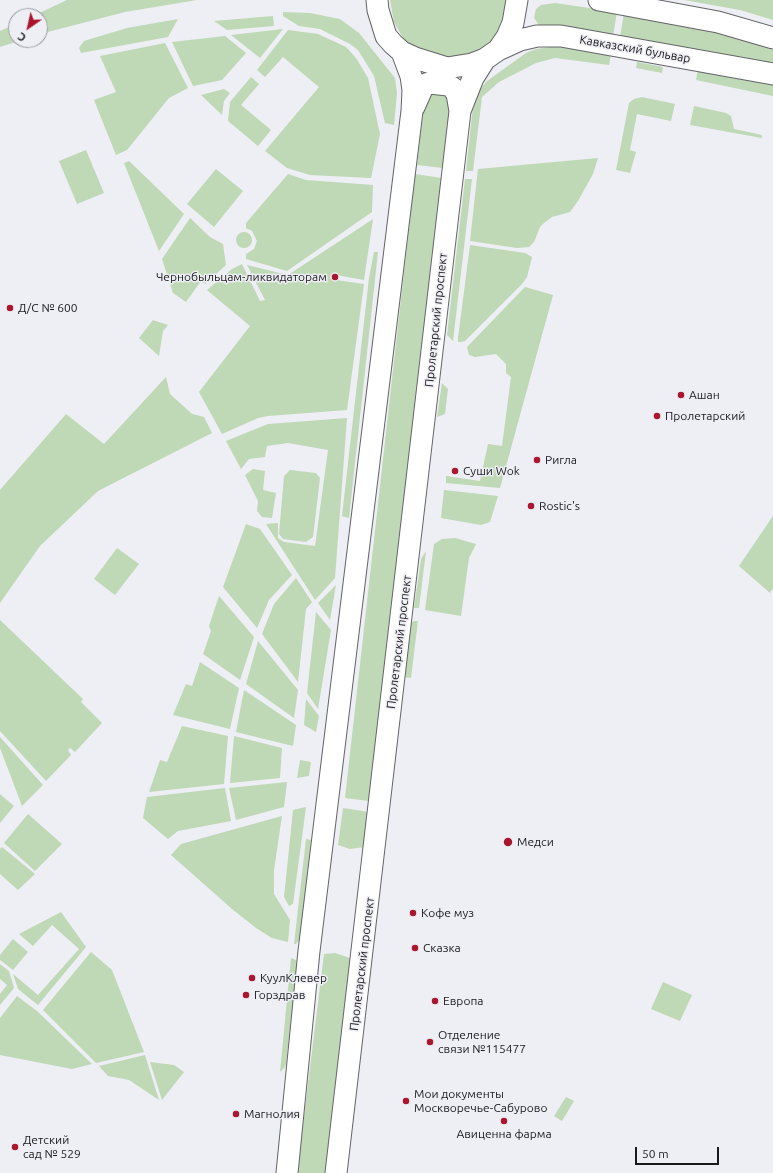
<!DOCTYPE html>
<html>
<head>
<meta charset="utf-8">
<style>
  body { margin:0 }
  #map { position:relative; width:773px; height:1173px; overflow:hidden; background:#eeeef5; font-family:Ubuntu,sans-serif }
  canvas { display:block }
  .north { position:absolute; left:8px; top:8px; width:40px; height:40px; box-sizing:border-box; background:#eeeef5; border:1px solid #99999e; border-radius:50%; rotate:214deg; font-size:11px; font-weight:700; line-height:16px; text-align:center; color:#1a1a1c }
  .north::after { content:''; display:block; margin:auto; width:14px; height:18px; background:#ab162f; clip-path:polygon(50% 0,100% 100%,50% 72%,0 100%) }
  .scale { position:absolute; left:635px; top:1147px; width:84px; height:18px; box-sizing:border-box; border:2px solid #1a1a1c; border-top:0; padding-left:5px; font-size:12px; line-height:14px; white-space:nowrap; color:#1a1a1c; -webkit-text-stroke:3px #eeeef5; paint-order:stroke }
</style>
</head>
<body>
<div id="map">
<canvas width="773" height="1173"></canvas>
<div class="north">С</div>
<div class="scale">50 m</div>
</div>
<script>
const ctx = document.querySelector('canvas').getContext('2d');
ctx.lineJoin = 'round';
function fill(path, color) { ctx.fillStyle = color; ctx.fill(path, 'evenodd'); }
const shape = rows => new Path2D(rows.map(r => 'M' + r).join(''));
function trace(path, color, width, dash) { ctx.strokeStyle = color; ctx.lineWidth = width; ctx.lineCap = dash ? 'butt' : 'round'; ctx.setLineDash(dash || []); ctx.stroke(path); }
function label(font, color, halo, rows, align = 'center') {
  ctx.font = font + ' Ubuntu,sans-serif'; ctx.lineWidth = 3; ctx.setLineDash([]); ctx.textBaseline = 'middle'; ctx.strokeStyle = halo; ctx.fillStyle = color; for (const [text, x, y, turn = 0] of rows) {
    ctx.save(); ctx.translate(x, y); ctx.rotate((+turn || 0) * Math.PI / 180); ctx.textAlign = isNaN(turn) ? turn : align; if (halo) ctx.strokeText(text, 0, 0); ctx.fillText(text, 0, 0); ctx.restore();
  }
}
fill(shape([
  [67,0,197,0,125,12,40,34,40,16,33,16],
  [390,0,510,0,508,14,489,47,454,61,410,45,403,38,394,22],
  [684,0,773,0,773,20,740,10],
  [555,3,617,12,613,36,545,28,539,25,534,18,536,9,541,5],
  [283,12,310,13,340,19,359,33,395,78,397,93,394,125,385,123,374,76,358,50,350,44,320,29,299,26,283,16],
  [624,13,773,44,773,66,620,37],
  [273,16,274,26,227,30,214,21],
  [178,19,168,37,81,53,79,48,84,41,127,28],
  [16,24,16,40,22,40,0,47,0,31],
  [283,29,260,58,231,35],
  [288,30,318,34,346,47,356,58,368,78,380,134,371,178,310,175,287,168,265,151,319,87,283,57,265,77,257,70],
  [225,36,246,53,222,80,193,86,172,42],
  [165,43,188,88,169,98,127,150,116,155,94,100,116,92,100,56],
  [559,46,611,54,609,65,555,58,536,63,499,82,482,97,473,171,466,171,473,106,475,97,480,89,487,81,526,53,536,49],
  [637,62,663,67,662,73,636,68],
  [698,68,773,83,773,96,696,80],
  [251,77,259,84,241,105,271,130,258,146,228,121,230,102],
  [433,87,451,99,443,168,417,165,425,94],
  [224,89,230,93,224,101,222,115,201,95],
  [642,97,675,104,671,121,637,114,630,150,636,152,630,173,616,170,629,103,634,99],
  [694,106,726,113,731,116,734,129,762,135,762,138,690,125],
  [86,150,104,193,77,204,59,161],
  [598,158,593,174,578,201,570,212,552,217,544,223,540,227,534,242,529,247,517,248,470,241,478,169],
  [129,161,184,214,159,251,124,163],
  [216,169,243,191,214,227,187,204],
  [288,174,306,180,373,185,372,212,287,271,246,259,246,254,254,249,257,241,252,231,246,228,246,223],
  [415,174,442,178,369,801,345,798],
  [465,179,472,179,453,341,447,335],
  [190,218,210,237,223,244,226,265,205,284,201,281,186,302,173,293,162,259],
  [373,219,364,280,336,275,336,280,364,284,347,410,268,416,258,418,222,434,199,392,250,326,207,290,232,269,242,264,260,301,265,300,247,265,288,275],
  '236 240a8 8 0 1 1 16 0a8 8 0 1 1-16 0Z',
  [470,245,525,253,532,257,527,277,522,284,465,341,461,342,458,342,458,338],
  [374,252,378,252,349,518,342,516,369,278],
  [525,287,553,295,500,488,446,483,446,476,480,481,488,444,502,446,511,377,506,373,506,364,496,354,475,357,469,355,467,347],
  [153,320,168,325,163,331,159,356,139,338],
  [166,377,170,394,192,414,204,417,212,433,98,491,40,546,0,603,0,490,66,414,104,444],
  [442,383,448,389,445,414,437,417],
  [347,418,335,578,315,600,266,524,278,523,278,538,284,542,315,546,328,450,288,443,267,446,265,457,249,459,241,469,226,441,268,424],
  [253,469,265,471,263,490,276,493,272,518,262,517,257,511,258,501,245,475],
  [290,470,316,473,320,478,313,537,306,542,283,539,279,534,284,476],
  [444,490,498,496,490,522,481,525,441,518],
  [773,516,773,588,770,593,739,566],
  [246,524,260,529,292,575,269,600,257,628,223,587],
  [455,538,476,544,469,558,461,616,425,610,434,544,442,539],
  [117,548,139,564,115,595,94,579],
  [426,551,419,608,414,608,421,559],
  [296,578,312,602,306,609,298,682,262,634,274,604],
  [336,585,330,620,318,603],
  [219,596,254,637,240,680,203,654,211,631,209,626],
  [316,612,331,630,318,709,307,693],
  [0,620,83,699,81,702,102,723,75,752,70,748,68,750,71,755,46,781,0,731],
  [414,621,418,621,411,678,403,677,409,624],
  [258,641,298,690,294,718,246,684],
  [200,662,239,688,230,729,173,715,186,684,192,686],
  [244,690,296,725,293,746,236,732],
  [306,699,319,716,316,732,304,725],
  [182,726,228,736,224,784,149,792,160,760,167,762],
  [234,736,282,748,280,778,230,783],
  [0,737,43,785,22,806,0,748],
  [300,760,311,762,309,776,297,778],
  [287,782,284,807,236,820,229,788],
  [225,788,231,821,178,831,168,839,143,818,147,797],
  [0,794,14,806,0,823],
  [306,807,293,904,289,906,284,897,293,810],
  [343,808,369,812,365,847,350,849,338,845],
  [28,814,62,844,35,871,4,843],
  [282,816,274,870,274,894,290,920,288,942,272,938,256,928,232,909,171,855,181,844],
  [306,839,311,840,301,937,296,944,294,944],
  [2,847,35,874,18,890,0,874,0,849],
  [61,912,86,947,38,1005,18,989,13,974,38,995,79,949,52,925,33,946,19,934],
  [13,939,28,952,13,970,0,960,0,955],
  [91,952,112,970,144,1052,96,1063,43,1010],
  [335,953,353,959,328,1173,297,1173,324,954],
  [291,958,296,960,297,965,286,1064,285,1067,280,1072],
  [0,964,9,971,14,988,0,1005,0,994,7,985,0,979],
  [663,982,692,995,680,1021,651,1009],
  [17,996,37,1011,92,1064,72,1069,0,1055,0,1018],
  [145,1055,159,1100,129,1080,108,1076,99,1066],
  [150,1062,174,1065,184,1072,162,1100],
  [566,1097,574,1101,562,1121,554,1116]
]), '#bfd8b5');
const primary = shape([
  [377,0,378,10,386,36,393,44,402,52,415,58,447,68,472,64,485,59,498,50,507,37,513,23,517,0],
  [599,0,718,22,773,38],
  [498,50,520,40,537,36,561,36,773,74],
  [414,107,422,89,426,84,430,83,448,85,453,88,457,94,460,111],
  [287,1173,309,951,412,111,413,90,411,76,402,52],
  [336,1173,460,111,473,78,485,59]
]);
trace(primary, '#646469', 23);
trace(primary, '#fff', 21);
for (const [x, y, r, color] of [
  [335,277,4,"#ab162f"],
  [10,308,4,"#ab162f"],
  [681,395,4,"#ab162f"],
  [657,416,4,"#ab162f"],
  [537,460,4,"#ab162f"],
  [455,471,4,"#ab162f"],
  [531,506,4,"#ab162f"],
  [508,842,5,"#ab162f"],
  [413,913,4,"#ab162f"],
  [415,948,4,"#ab162f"],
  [252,978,4,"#ab162f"],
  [246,995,4,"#ab162f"],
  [435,1001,4,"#ab162f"],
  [430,1042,4,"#ab162f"],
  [406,1101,4,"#ab162f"],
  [236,1114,4,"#ab162f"],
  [504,1121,4,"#ab162f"],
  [15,1147,4,"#ab162f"]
]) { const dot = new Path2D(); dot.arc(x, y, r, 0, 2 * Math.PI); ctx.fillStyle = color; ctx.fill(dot); trace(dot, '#eeeef5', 1.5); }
label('12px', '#1a1a1c', '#eeeef5', [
  ["Кавказский бульвар",635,49,10],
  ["Пролетарский проспект",436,320,-84],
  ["Пролетарский проспект",399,642,-83],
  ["Пролетарский проспект",362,964,-83]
]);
label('12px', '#1a1a1c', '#eeeef5', [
  ["Чернобыльцам-ликвидаторам",327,277,"right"],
  ["Д/C № 600",18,308],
  ["Ашан",689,395],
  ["Пролетарский",665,416],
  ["Ригла",545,460],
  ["Суши Wok",463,471],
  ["Rostic's",539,506],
  ["Медси",517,842],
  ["Кофе муз",421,913],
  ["Сказка",423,948],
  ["КуулКлевер",260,978],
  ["Горздрав",254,995],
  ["Европа",443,1001],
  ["Отделение",438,1035],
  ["связи №115477",438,1049],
  ["Мои документы",414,1094],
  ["Москворечье-Сабурово",414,1108],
  ["Магнолия",244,1114],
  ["Авиценна фарма",504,1134,"center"],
  ["Детский",23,1140],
  ["сад № 529",23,1154]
], 'left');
</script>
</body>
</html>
